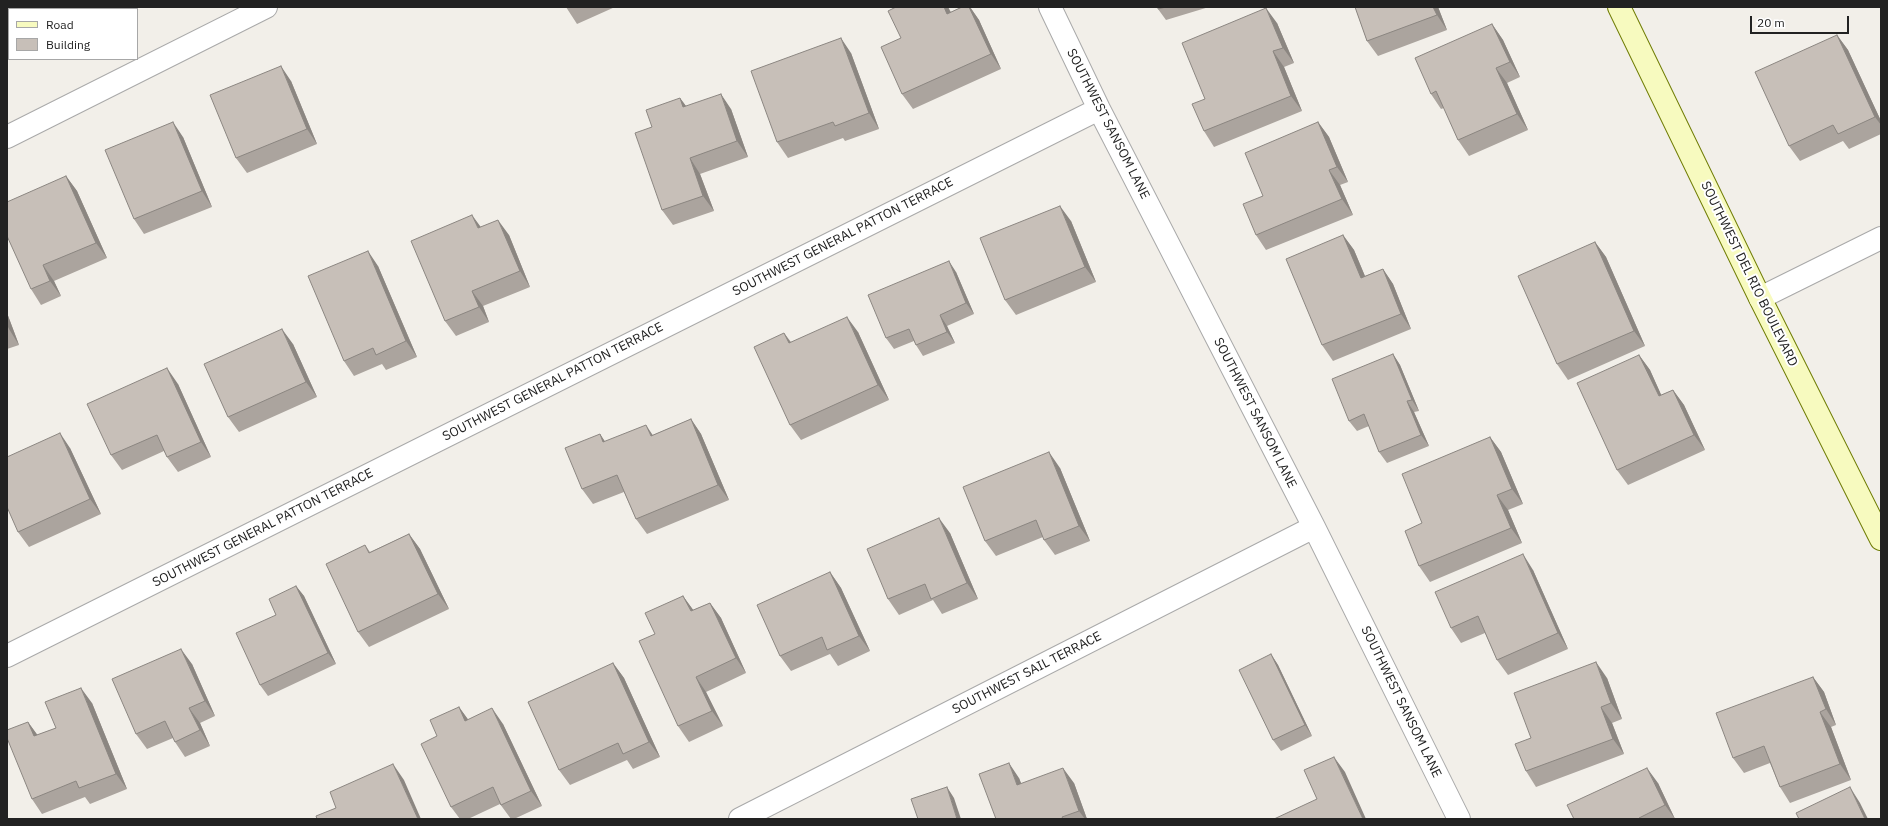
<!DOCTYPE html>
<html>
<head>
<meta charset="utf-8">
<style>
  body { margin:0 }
  #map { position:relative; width:1888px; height:826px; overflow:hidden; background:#f2efe9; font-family:"IBM Plex Sans",sans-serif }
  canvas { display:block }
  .frame { position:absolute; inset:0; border:8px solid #222; pointer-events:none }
  .legend { position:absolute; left:8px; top:8px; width:130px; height:52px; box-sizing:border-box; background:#fff; border:1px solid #a7a7a7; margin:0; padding:5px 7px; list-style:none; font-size:12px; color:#222 }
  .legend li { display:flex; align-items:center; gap:8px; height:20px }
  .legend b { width:20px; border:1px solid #a7a7a7 }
  .scale { position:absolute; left:1750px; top:16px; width:99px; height:18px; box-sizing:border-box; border:2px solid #222; border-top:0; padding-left:5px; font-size:12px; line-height:14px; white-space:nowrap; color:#222; -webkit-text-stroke:3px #fff; paint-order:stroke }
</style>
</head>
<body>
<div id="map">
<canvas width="1888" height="826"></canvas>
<div class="frame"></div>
<ul class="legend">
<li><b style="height:5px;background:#f7fabf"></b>Road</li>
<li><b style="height:11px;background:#c7bfb8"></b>Building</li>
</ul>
<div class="scale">20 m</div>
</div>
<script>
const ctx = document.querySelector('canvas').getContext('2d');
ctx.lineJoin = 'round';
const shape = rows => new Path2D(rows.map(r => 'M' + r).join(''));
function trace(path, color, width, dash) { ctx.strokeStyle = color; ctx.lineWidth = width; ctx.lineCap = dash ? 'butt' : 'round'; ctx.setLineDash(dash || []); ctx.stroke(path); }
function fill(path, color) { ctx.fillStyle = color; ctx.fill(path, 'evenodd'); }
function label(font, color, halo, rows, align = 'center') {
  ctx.font = font + ' "IBM Plex Sans",sans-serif'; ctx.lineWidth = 4; ctx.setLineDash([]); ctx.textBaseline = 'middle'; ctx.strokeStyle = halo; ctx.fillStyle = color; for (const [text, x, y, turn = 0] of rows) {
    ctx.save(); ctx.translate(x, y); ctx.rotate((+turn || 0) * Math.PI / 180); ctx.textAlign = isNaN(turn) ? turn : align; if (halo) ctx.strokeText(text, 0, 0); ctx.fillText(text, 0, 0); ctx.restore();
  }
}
const street = shape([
  [1050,7,1099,109,1314,527,1459,819],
  [7,137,266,7],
  [1760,298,1881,238],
  [7,656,1099,109],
  [740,819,1314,527]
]);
const secondary = shape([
  [1619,7,1760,298,1881,539]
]);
trace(street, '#a9a9a9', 24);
trace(secondary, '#707d05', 24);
trace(street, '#fff', 22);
trace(secondary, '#f7fabf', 22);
fill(shape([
  [34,7,63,7,58,9,36,9],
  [566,7,615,7,577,24],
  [948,7,951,12,962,7,970,7,979,20,1001,69,913,109,902,94,901,38],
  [1158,7,1209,7,1166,20,1158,9],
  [1355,7,1438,7,1447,30,1378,56,1367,41],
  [1277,23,1294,63,1284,67,1302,111,1214,147,1204,131,1205,99],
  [1492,24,1503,40,1520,77,1507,83,1528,130,1469,156,1458,140,1444,108,1441,109,1431,94],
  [1837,35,1848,50,1881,121,1881,134,1849,149,1843,141,1800,161,1789,146],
  [851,53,879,129,845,141,843,138,788,158,777,142],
  [291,81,317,144,247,173,236,158],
  [680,98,686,106,731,109,748,157,700,174,714,211,673,225,662,210,652,127],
  [1318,122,1329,137,1348,182,1340,185,1353,215,1266,250,1256,235,1263,196],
  [183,137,212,207,144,234,134,219],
  [66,176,77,191,107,258,54,281,61,296,41,305,31,289],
  [1071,221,1096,282,1016,315,1005,300],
  [481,227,509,235,530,287,483,306,489,322,456,336,445,321],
  [1343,235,1354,250,1365,276,1383,269,1393,284,1411,329,1333,361,1322,345],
  [1595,242,1606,257,1645,346,1568,380,1557,364],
  [378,266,417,357,386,370,382,364,354,376,344,361],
  [956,272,974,314,947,326,955,343,923,356,916,345,914,341,894,349,886,338],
  [7,313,19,345,7,349],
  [858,332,889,400,801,440,790,425,784,333,791,342],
  [293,344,317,397,239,432,228,417],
  [1393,354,1400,365,1419,411,1414,412,1429,446,1387,463,1379,452,1369,426,1357,431,1349,421],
  [1639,355,1650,370,1661,395,1673,390,1684,405,1705,450,1628,485,1617,470],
  [178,384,211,457,178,472,167,457,164,451,122,470,111,455],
  [691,419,701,434,729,500,647,534,636,519,624,492,593,504,582,489,600,434,605,442,653,435],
  [1490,437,1501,452,1523,504,1508,510,1522,543,1430,582,1419,566,1422,523],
  [70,448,101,514,29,547,18,532],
  [1060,468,1090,541,1055,555,1044,540,1043,537,996,556,985,541],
  [950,533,978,599,942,614,933,600,899,615,888,599],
  [409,534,420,549,449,609,369,647,358,632,365,545,370,552],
  [1533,570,1568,649,1508,675,1497,660,1485,633,1461,643,1451,628],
  [830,572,841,588,870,651,838,666,830,654,791,671,780,656],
  [296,586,304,596,336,664,268,696,260,685,276,615],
  [683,596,693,610,710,603,721,618,746,673,706,692,723,726,689,742,678,726,655,634],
  [1271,654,1278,665,1312,736,1281,751,1273,740],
  [613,663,624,678,660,757,633,769,627,760,570,785,559,770],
  [192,664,215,716,200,723,210,746,185,757,175,742,173,738,147,749,136,734],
  [1813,677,1824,692,1836,725,1831,727,1851,780,1790,803,1780,787,1770,763,1744,773,1733,758],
  [1607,678,1622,719,1612,723,1624,754,1536,787,1526,771,1531,738],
  [92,703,127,789,90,804,85,797,42,814,32,799,28,722,37,735,56,728],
  [459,707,468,720,503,724,542,806,514,819,511,819,500,804,468,819,460,819,451,807,437,736],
  [1019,778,1021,784,1074,783,1087,819,996,819],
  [1658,783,1675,819,1574,819]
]), '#aba49e');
fill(shape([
  [944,7,948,7,958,29,947,14],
  [969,7,970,7,979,20,1001,69,991,54],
  [1433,7,1438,7,1447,30,1437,15],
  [1266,8,1277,23,1294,63,1283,48],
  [1492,24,1503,40,1520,77,1510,62],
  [1837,35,1848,50,1881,121,1881,125,1875,117],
  [841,38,851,53,879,129,869,113],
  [1273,51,1284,67,1302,111,1291,96],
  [281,66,291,81,317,144,307,129],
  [1496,68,1507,83,1528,130,1517,114],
  [721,94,731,109,748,157,737,141],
  [680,98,691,113,683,107],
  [173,122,183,137,212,207,202,191],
  [1318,122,1329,137,1348,182,1337,167],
  [690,158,700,174,714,211,703,196],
  [1329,170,1340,185,1353,215,1342,199],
  [66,176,77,191,107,258,96,243],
  [1060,206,1071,221,1096,282,1085,267],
  [472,215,483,230,478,228],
  [498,220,509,235,530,287,520,271],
  [1343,235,1354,250,1372,293,1361,278],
  [1595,242,1606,257,1645,346,1634,331],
  [368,251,378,266,417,357,406,341],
  [949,261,956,272,974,314,966,303],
  [43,265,54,281,61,296,50,281],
  [1383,269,1393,284,1411,329,1401,314],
  [472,291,483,306,489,322,479,307],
  [7,313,19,345,9,329,7,325],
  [940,315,947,326,955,343,947,332],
  [847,317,858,332,889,400,878,385],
  [282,329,293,344,317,397,306,382],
  [784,333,795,349,789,343],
  [1393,354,1400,365,1419,411,1412,400],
  [1639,355,1650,370,1669,412,1659,396],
  [167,368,178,384,211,457,201,442],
  [1673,390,1684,405,1705,450,1694,435],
  [1407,401,1414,412,1429,446,1421,435],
  [691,419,701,434,729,500,718,485],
  [646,425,656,440,651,436],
  [60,433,70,448,101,514,90,499],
  [600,434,610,449,603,442],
  [1490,437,1501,452,1523,504,1512,489],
  [1049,452,1060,468,1090,541,1079,526],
  [1497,495,1508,510,1522,543,1511,528],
  [939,518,950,533,978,599,967,583],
  [409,534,420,549,449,609,438,594],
  [1523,554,1533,570,1568,649,1558,633],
  [830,572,841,588,870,651,859,636],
  [296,586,304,596,336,664,328,653],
  [683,596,694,611,691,611],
  [710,603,721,618,746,673,736,658],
  [181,649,192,664,215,716,205,701],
  [1271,654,1278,665,1312,736,1305,725],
  [1596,662,1607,678,1622,719,1611,703],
  [613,663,624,678,660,757,649,742],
  [696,677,706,692,723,726,712,711],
  [1813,677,1824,692,1836,725,1826,709],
  [81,688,92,703,127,789,116,774],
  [459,707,470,722,465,721],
  [1601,707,1612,723,1624,754,1613,739],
  [189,708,200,723,210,746,200,730],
  [492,708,503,724,542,806,531,791],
  [1820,712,1831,727,1851,780,1840,764],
  [28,722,39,737,34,736],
  [1334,757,1345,772,1366,819,1363,819],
  [1009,763,1019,778,1028,800,1017,785],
  [393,764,404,780,421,819,418,819],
  [1063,768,1074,783,1087,819,1085,819,1079,811],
  [1647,768,1658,783,1675,819,1665,805],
  [947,787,954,798,961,819,957,819],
  [1850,787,1860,803,1868,819,1865,819]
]), '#8b8681');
const building = shape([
  [896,7,944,7,947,14,962,7,969,7,991,54,902,94,881,47,901,38,888,11,896,7],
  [1158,7,1166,7,1158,9,1158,7],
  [1355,7,1433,7,1437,15,1367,41,1355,7],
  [1266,8,1283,48,1273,51,1291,96,1204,131,1192,104,1205,99,1182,43,1266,8],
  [1492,24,1510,62,1496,68,1517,114,1458,140,1436,91,1431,94,1415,58,1492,24],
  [1837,35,1875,117,1838,134,1833,125,1789,146,1755,72,1837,35],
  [841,38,869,113,835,126,833,122,777,142,751,71,841,38],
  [281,66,307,129,236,158,210,95,281,66],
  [721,94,737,141,690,158,703,196,662,210,635,133,652,127,646,110,680,98,683,107,721,94],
  [173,122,202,191,134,219,105,150,173,122],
  [1318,122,1337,167,1329,170,1342,199,1256,235,1243,204,1263,196,1245,153,1318,122],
  [66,176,96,243,43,265,50,281,31,289,7,236,7,202,66,176],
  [1060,206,1085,267,1005,300,980,238,1060,206],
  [472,215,478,228,498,220,520,271,472,291,479,307,445,321,411,241,472,215],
  [1343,235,1361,278,1383,269,1401,314,1322,345,1286,259,1343,235],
  [1595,242,1634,331,1557,364,1518,276,1595,242],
  [368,251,406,341,376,355,373,348,344,361,308,276,368,251],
  [949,261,966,303,940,315,947,332,916,345,909,329,886,338,868,295,949,261],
  [847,317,878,385,790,425,754,347,784,333,789,343,847,317],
  [282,329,306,382,228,417,204,364,282,329],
  [1393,354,1412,400,1407,401,1421,435,1379,452,1364,414,1349,421,1332,379,1393,354],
  [1639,355,1659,396,1673,390,1694,435,1617,470,1577,383,1639,355],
  [167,368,201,442,167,457,157,435,111,455,87,404,167,368],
  [691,419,718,485,636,519,617,475,582,489,565,448,600,434,603,442,646,425,651,436,691,419],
  [60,433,90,499,18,532,7,507,7,457,60,433],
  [1490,437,1512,489,1497,495,1511,528,1419,566,1405,531,1422,523,1402,474,1490,437],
  [1049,452,1079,526,1044,540,1036,520,985,541,963,487,1049,452],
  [939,518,967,583,931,599,925,584,888,599,867,549,939,518],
  [409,534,438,594,358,632,326,564,365,545,369,553,409,534],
  [1523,554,1558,633,1497,660,1478,616,1451,628,1435,592,1523,554],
  [830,572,859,636,827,650,822,637,780,656,757,605,830,572],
  [296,586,328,653,260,685,236,633,276,615,269,599,296,586],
  [683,596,691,611,710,603,736,658,696,677,712,711,678,726,639,641,655,634,645,613,683,596],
  [181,649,205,701,189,708,200,730,175,742,165,721,136,734,112,679,181,649],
  [1271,654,1305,725,1273,740,1239,670,1271,654],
  [1596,662,1611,703,1601,707,1613,739,1526,771,1515,744,1531,738,1514,693,1596,662],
  [613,663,649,742,623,754,618,743,559,770,528,702,613,663],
  [1813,677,1826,709,1820,712,1840,764,1780,787,1764,746,1733,758,1716,713,1813,677],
  [81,688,116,774,79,788,76,781,32,799,7,738,7,730,28,722,34,736,56,728,45,702,81,688],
  [459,707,465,721,492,708,531,791,501,805,493,787,451,807,421,744,437,736,430,720,459,707],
  [1334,757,1363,819,1274,819,1317,799,1304,770,1334,757],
  [1009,763,1017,785,1063,768,1079,811,1062,817,1063,819,996,819,979,774,1009,763],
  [393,764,418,819,317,819,316,816,336,808,330,792,393,764],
  [1647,768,1665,805,1639,818,1639,819,1574,819,1567,805,1647,768],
  [947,787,957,819,918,819,911,799,947,787],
  [1850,787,1865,819,1799,819,1796,813,1850,787]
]);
fill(building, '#c7bfb8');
trace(building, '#8b8681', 1);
label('13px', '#222', '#fff', [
  ["SOUTHWEST SANSOM LANE",1108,124,63],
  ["SOUTHWEST GENERAL PATTON TERRACE",843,237,-27],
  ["SOUTHWEST DEL RIO BOULEVARD",1749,274,64],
  ["SOUTHWEST GENERAL PATTON TERRACE",553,382,-27],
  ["SOUTHWEST SANSOM LANE",1255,413,63],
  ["SOUTHWEST GENERAL PATTON TERRACE",263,528,-27],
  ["SOUTHWEST SAIL TERRACE",1027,673,-27],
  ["SOUTHWEST SANSOM LANE",1401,702,64]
]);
</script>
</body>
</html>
